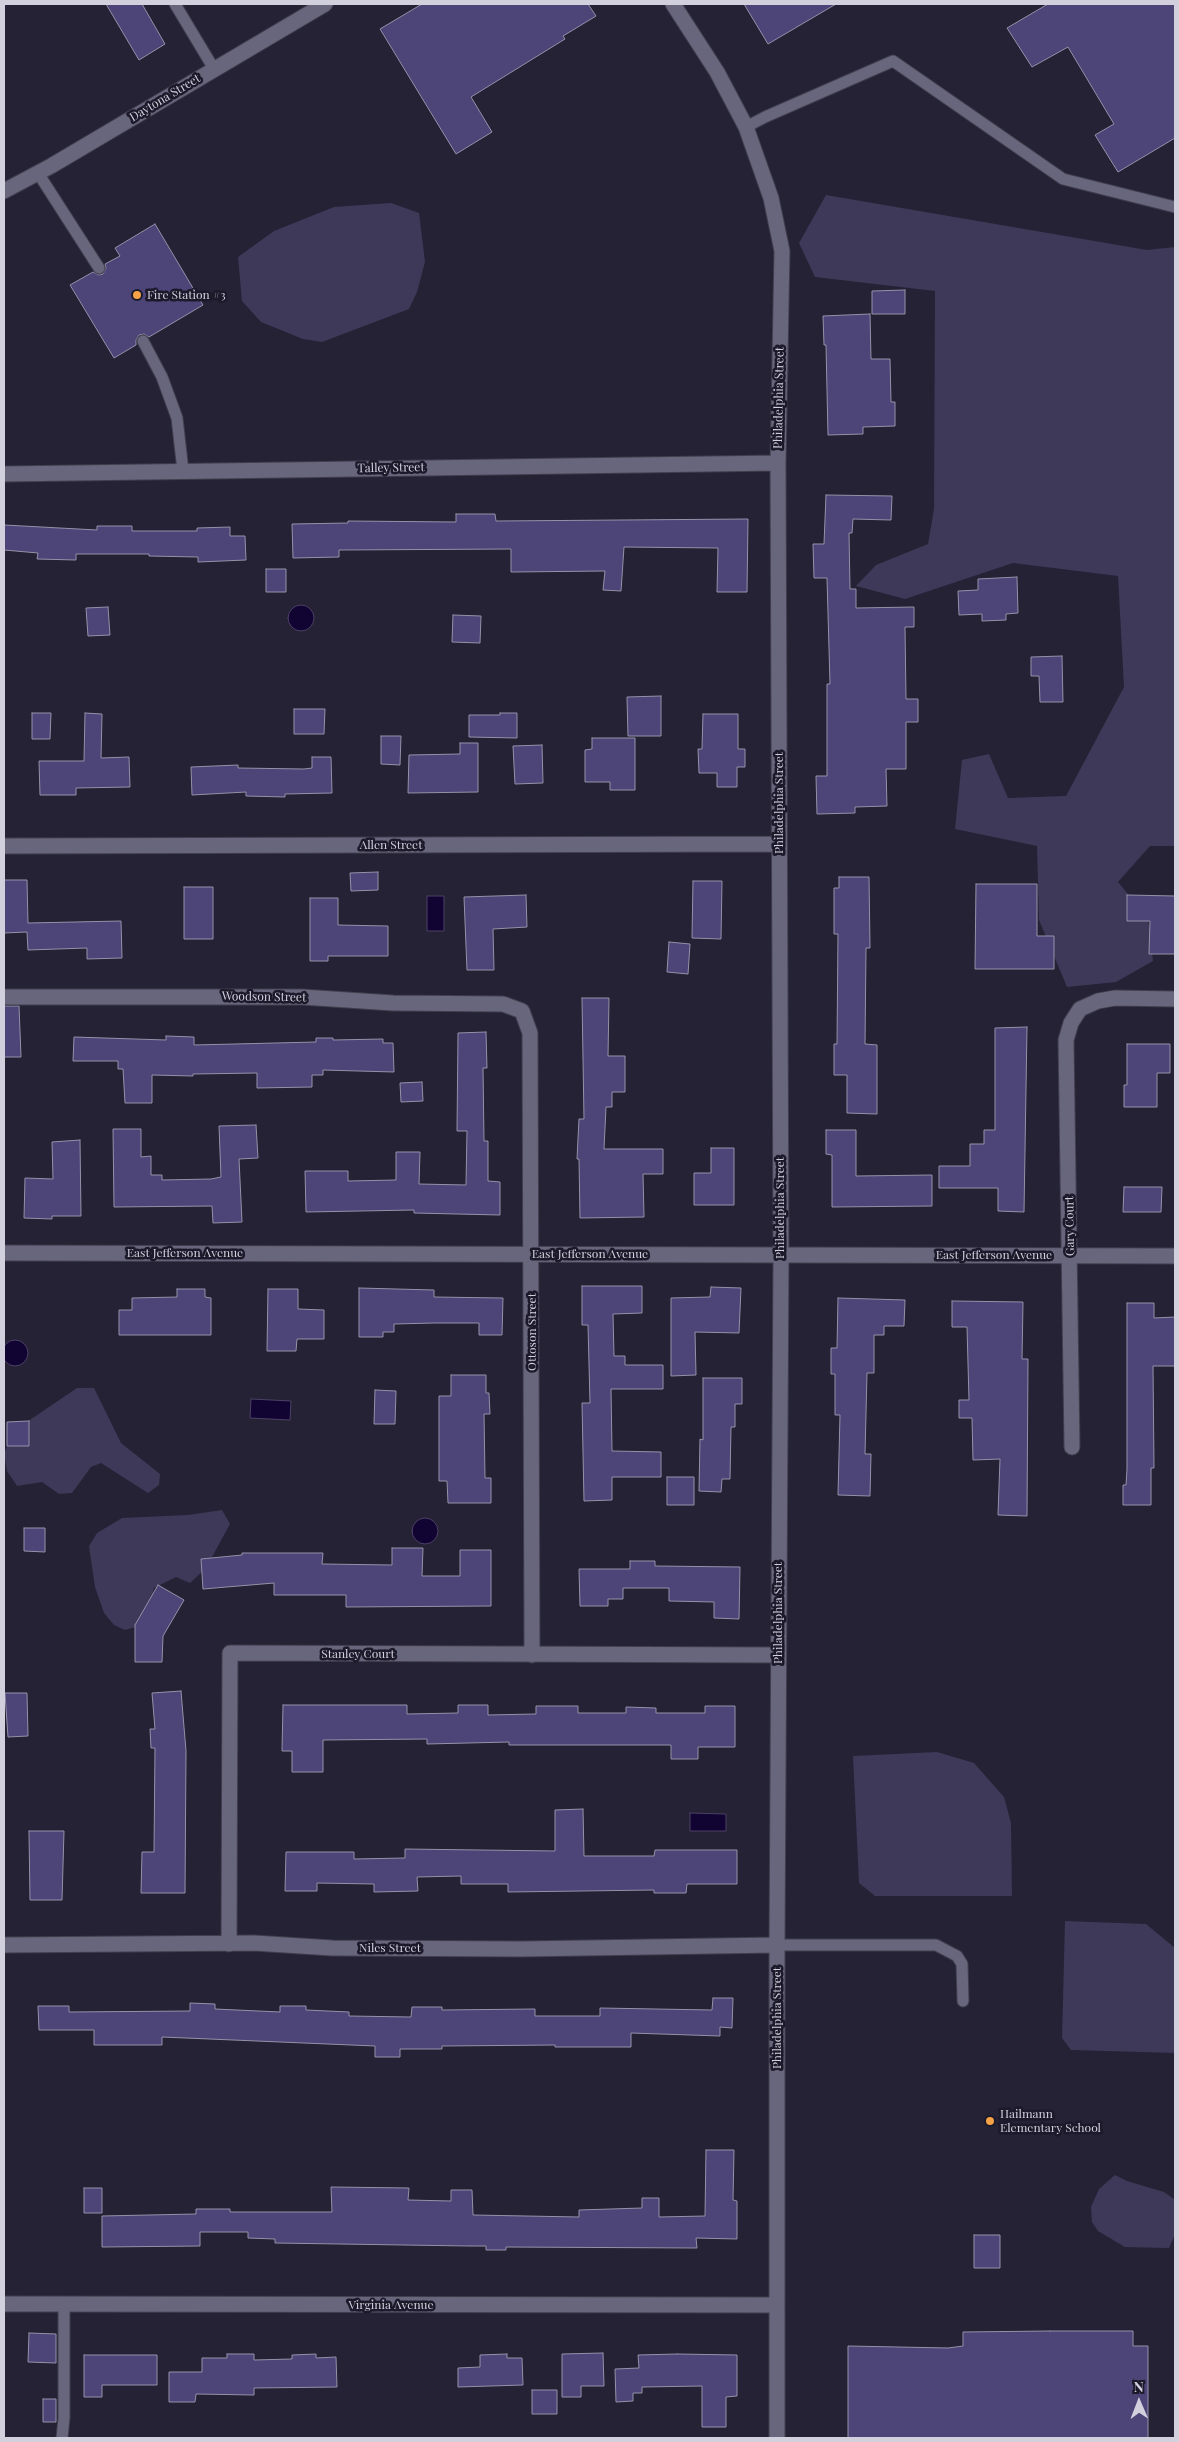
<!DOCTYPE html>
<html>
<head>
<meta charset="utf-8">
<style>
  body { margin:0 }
  #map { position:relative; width:1179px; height:2442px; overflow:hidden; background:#252235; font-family:"Playfair Display",serif }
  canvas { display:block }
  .frame { position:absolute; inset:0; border:5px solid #d2d0dd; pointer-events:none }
  .north { position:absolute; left:1114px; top:2377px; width:50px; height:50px; -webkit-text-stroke:4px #1c192b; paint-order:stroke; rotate:359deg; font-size:14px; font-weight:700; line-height:20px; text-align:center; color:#d2d0dd }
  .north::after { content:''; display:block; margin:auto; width:18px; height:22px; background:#d2d0dd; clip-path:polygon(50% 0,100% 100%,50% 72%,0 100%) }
</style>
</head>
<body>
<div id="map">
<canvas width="1179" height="2442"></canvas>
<div class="frame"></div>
<div class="north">N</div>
</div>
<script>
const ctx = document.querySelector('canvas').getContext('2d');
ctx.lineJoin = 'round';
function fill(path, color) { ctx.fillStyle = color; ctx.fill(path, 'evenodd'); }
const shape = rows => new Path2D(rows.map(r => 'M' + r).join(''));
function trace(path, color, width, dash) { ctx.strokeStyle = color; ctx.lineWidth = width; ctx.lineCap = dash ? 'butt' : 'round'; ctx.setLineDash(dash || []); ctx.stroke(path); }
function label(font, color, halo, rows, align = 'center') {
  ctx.font = font + ' "Playfair Display",serif'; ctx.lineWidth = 5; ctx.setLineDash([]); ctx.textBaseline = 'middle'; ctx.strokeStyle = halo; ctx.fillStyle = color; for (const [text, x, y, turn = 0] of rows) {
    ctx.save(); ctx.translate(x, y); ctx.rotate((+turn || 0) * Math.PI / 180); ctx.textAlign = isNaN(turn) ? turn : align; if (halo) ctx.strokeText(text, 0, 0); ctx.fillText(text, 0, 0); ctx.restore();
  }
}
fill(shape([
  [826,195,1147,250,1175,247,1175,846,1150,846,1118,882,1148,918,1153,961,1116,982,1067,987,1039,920,1037,846,955,829,962,760,989,754,1008,798,1066,796,1124,687,1118,576,1013,563,905,599,856,586,876,565,928,544,934,509,935,291,815,277,799,243],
  [391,203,419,213,425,262,417,292,409,309,322,342,303,339,261,322,242,301,238,257,274,231,334,207],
  [77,1388,94,1388,121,1443,160,1474,159,1485,148,1493,101,1463,91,1467,72,1493,59,1494,42,1482,17,1486,7,1471,4,1454,12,1432],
  [222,1510,230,1524,206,1568,190,1583,176,1577,154,1588,143,1625,125,1630,114,1625,104,1613,95,1587,89,1546,97,1533,122,1518,188,1515],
  [937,1752,974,1763,1004,1797,1011,1823,1012,1896,875,1896,859,1883,853,1756],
  [1065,1921,1146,1924,1175,1948,1175,2053,1071,2050,1062,2038],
  [1115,2175,1127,2181,1164,2192,1174,2199,1175,2234,1169,2248,1125,2247,1098,2231,1092,2222,1091,2207,1099,2189]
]), '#3e3958');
const water = shape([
  '288 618a13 13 0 1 1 26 0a13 13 0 1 1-26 0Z',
  [427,896,444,896,444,931,427,931,427,896],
  '2 1353a13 13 0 1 1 26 0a13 13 0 1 1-26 0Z',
  [251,1399,291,1401,290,1420,250,1418,251,1399],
  '412 1531a13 13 0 1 1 26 0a13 13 0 1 1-26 0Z',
  [690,1813,726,1814,726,1831,690,1831,690,1813]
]);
fill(water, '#120432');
trace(water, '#4c4165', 1);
const building = shape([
  [106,4,142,4,165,44,139,60,106,4],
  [422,4,588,4,596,16,563,36,565,39,471,97,492,132,456,154,380,29,422,4],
  [744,4,836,4,768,44,744,4],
  [1048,4,1175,4,1175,138,1118,172,1095,135,1114,124,1068,47,1032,67,1007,28,1048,4],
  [155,224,203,305,149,337,144,334,139,335,136,340,136,345,114,358,70,285,93,272,99,275,103,274,106,268,105,264,120,256,115,248,155,224],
  [905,290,905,314,872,314,872,291,905,290],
  [870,314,871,359,890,359,891,402,895,402,895,426,863,427,863,434,828,435,826,345,824,345,823,316,870,314],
  [826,495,892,496,891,520,853,519,852,533,849,533,850,589,856,589,856,608,914,607,914,627,905,627,906,699,918,699,918,722,906,722,906,769,886,769,887,806,855,807,855,813,817,814,816,776,827,776,827,684,830,684,827,578,814,578,813,544,824,544,826,495],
  [456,514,495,514,496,521,748,519,747,592,717,592,718,548,624,547,621,591,603,590,605,571,511,572,511,549,339,550,339,557,293,558,292,524,348,523,348,521,456,522,456,514],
  [4,525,97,530,97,526,132,526,132,531,197,531,197,528,230,527,230,536,245,536,246,560,198,562,198,557,149,556,149,554,76,554,76,560,37,559,38,553,4,550,4,525],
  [266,569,286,569,286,592,266,592,266,569],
  [1017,577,1018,613,1006,614,1006,620,982,621,982,614,959,615,958,591,978,590,978,579,1017,577],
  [108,607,110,635,88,636,86,608,108,607],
  [453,615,481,616,480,643,452,642,453,615],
  [1062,656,1063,702,1040,702,1039,676,1031,676,1031,657,1062,656],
  [661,696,661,736,628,736,627,697,661,696],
  [294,709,325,709,324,734,294,734,294,709],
  [32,713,51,713,50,739,32,739,32,713],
  [85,713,102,714,101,758,129,757,130,787,76,788,76,795,40,795,39,761,84,761,85,713],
  [500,713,517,713,517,738,469,737,469,715,500,715,500,713],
  [703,714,738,714,738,749,745,749,745,767,737,767,737,787,717,787,717,773,699,773,698,749,702,749,703,714],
  [381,736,401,736,400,765,381,764,381,736],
  [592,738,635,738,635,790,610,790,610,782,585,782,585,750,592,749,592,738],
  [460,743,478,743,478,792,408,793,409,755,460,754,460,743],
  [542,745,543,783,515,784,513,746,542,745],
  [312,757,331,757,332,793,285,794,285,797,246,796,246,792,192,795,191,767,238,765,238,768,304,769,312,768,312,757],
  [378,872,378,890,351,891,350,873,378,872],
  [839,877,869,877,870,948,866,948,865,1044,877,1045,877,1114,847,1113,847,1075,834,1075,834,1044,837,1044,838,934,834,934,834,888,839,888,839,877],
  [4,880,27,880,28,923,121,921,122,958,87,959,87,948,28,950,27,932,4,933,4,880],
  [693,881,722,881,721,939,692,938,693,881],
  [976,884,1037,884,1037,936,1054,936,1054,969,975,969,976,884],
  [184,887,213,887,213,939,184,939,184,887],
  [526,895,527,927,493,929,494,970,467,970,464,897,526,895],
  [1127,895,1175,896,1175,954,1149,954,1150,921,1127,921,1127,895],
  [310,898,338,898,338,925,388,926,388,956,328,956,328,961,310,961,310,898],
  [669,942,690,944,688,974,667,972,669,942],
  [582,998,609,998,608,1056,625,1056,625,1092,612,1092,612,1107,606,1107,604,1149,663,1149,663,1174,643,1174,644,1217,580,1218,579,1159,577,1159,579,1119,584,1119,582,998],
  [4,1006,19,1006,21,1057,4,1057,4,1006],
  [1027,1027,1024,1212,998,1211,998,1188,939,1188,939,1166,970,1166,970,1144,984,1144,984,1130,995,1130,995,1028,1027,1027],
  [486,1032,487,1068,483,1068,484,1141,488,1141,488,1181,500,1182,500,1215,414,1213,414,1210,306,1212,305,1171,348,1171,348,1181,396,1180,396,1152,420,1152,419,1184,466,1185,467,1131,457,1131,458,1033,486,1032],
  [166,1036,194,1037,194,1045,316,1042,316,1038,333,1038,333,1040,383,1039,383,1043,393,1043,394,1072,323,1070,323,1075,312,1075,312,1087,257,1088,257,1073,193,1074,193,1076,152,1075,152,1103,125,1103,123,1069,118,1069,118,1061,73,1061,74,1037,166,1040,166,1036],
  [1127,1044,1170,1044,1170,1073,1157,1073,1157,1107,1124,1107,1124,1085,1127,1085,1127,1044],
  [422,1082,423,1101,401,1102,400,1083,422,1082],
  [256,1125,258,1158,239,1159,242,1222,213,1223,212,1206,114,1207,113,1129,141,1129,141,1157,151,1156,151,1175,162,1175,162,1180,211,1179,221,1177,219,1126,256,1125],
  [826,1130,856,1130,856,1176,932,1175,932,1206,832,1207,832,1155,826,1154,826,1130],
  [80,1140,81,1216,52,1216,52,1219,24,1218,25,1178,53,1179,52,1142,80,1140],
  [711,1148,734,1148,734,1205,694,1205,694,1173,711,1173,711,1148],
  [1124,1187,1162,1187,1161,1212,1123,1212,1124,1187],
  [582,1286,642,1286,642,1313,613,1314,614,1356,625,1356,625,1365,663,1365,663,1389,611,1389,612,1451,661,1452,661,1477,612,1477,612,1500,584,1501,582,1403,590,1403,588,1325,582,1325,582,1286],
  [711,1287,741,1288,739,1333,695,1332,696,1375,671,1376,671,1298,710,1297,711,1287],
  [359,1288,434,1290,434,1297,503,1298,502,1335,479,1335,479,1323,434,1323,394,1324,394,1332,383,1332,383,1337,359,1337,359,1288],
  [177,1289,205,1289,205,1297,211,1298,211,1335,119,1335,119,1310,132,1310,132,1298,177,1297,177,1289],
  [268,1289,298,1289,298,1309,324,1310,324,1339,297,1339,296,1351,267,1351,268,1289],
  [838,1298,905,1300,904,1326,884,1326,884,1335,874,1335,874,1373,867,1373,865,1454,871,1454,870,1496,838,1495,840,1415,835,1415,835,1374,831,1374,831,1348,837,1348,838,1298],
  [952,1301,1023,1302,1022,1359,1028,1359,1027,1516,998,1515,1000,1459,973,1460,972,1418,959,1418,959,1400,969,1400,967,1327,952,1327,952,1301],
  [1127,1303,1154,1303,1154,1318,1175,1317,1175,1366,1153,1366,1154,1468,1151,1468,1151,1505,1123,1505,1123,1485,1126,1485,1127,1469,1127,1303],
  [451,1375,486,1375,486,1393,489,1393,490,1414,484,1414,485,1478,491,1478,491,1503,448,1503,447,1481,439,1481,439,1396,451,1396,451,1375],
  [703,1378,742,1378,742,1404,735,1404,735,1427,731,1427,730,1479,722,1479,721,1492,699,1491,700,1439,703,1440,703,1378],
  [375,1390,396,1391,395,1424,374,1424,375,1390],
  [29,1421,29,1446,7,1446,7,1422,29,1421],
  [667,1477,694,1477,694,1505,667,1505,667,1477],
  [24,1528,45,1528,45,1552,24,1551,24,1528],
  [392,1548,423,1548,422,1576,460,1576,460,1550,491,1550,491,1606,346,1607,346,1595,274,1595,274,1583,203,1589,201,1559,242,1555,242,1553,323,1553,322,1564,392,1565,392,1548],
  [630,1561,655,1561,655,1566,740,1567,739,1619,714,1618,714,1602,669,1601,669,1588,623,1588,623,1599,608,1599,608,1606,580,1606,579,1569,630,1569,630,1561],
  [158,1585,184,1600,163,1636,162,1662,135,1662,135,1625,158,1585],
  [181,1691,186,1751,185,1893,141,1893,142,1852,154,1852,155,1748,151,1748,150,1729,155,1729,152,1693,181,1691],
  [5,1693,27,1693,28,1736,8,1737,5,1693],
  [283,1705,407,1705,407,1714,458,1713,458,1705,488,1705,488,1715,536,1714,536,1706,578,1706,578,1713,626,1713,626,1707,656,1708,656,1713,705,1713,705,1706,735,1706,735,1747,698,1747,698,1759,671,1759,671,1745,509,1745,509,1742,427,1744,427,1739,323,1740,323,1772,292,1772,292,1751,282,1751,283,1705],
  [583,1809,584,1856,654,1856,655,1850,737,1850,737,1884,687,1884,686,1893,654,1893,654,1890,508,1892,508,1884,461,1884,461,1876,417,1877,418,1891,374,1892,374,1884,317,1883,317,1891,285,1891,286,1852,354,1852,354,1859,405,1858,405,1849,555,1851,555,1810,583,1809],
  [29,1831,64,1831,62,1900,30,1900,29,1831],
  [713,1998,733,1998,732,2028,720,2027,720,2036,631,2033,631,2047,555,2047,555,2045,442,2046,442,2049,400,2049,400,2057,375,2057,375,2046,162,2037,162,2045,94,2045,94,2030,39,2030,38,2006,69,2006,69,2012,190,2011,190,2003,215,2004,215,2009,280,2012,280,2006,306,2006,306,2010,349,2012,349,2016,411,2017,412,2007,442,2007,442,2010,535,2009,535,2016,600,2016,600,2008,712,2010,713,1998],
  [706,2150,734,2150,733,2200,737,2201,737,2239,696,2238,697,2248,506,2247,506,2250,486,2250,486,2246,469,2246,275,2243,275,2239,248,2238,248,2232,200,2232,200,2246,102,2247,102,2216,196,2214,196,2209,230,2209,230,2212,332,2212,331,2187,409,2188,408,2200,451,2201,451,2190,472,2190,473,2215,579,2217,579,2210,642,2208,642,2198,659,2198,659,2217,705,2216,706,2150],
  [84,2188,102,2188,102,2213,84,2213,84,2188],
  [974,2235,1000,2235,1000,2268,974,2268,974,2235],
  [1050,2331,1133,2331,1133,2346,1148,2346,1148,2438,848,2438,848,2346,948,2348,963,2346,963,2332,1050,2331],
  [29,2333,56,2334,56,2363,28,2362,29,2333],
  [603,2353,604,2386,581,2386,581,2397,562,2397,562,2354,603,2353],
  [227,2354,254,2354,254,2360,292,2359,292,2355,316,2354,316,2358,336,2357,337,2387,254,2388,254,2395,196,2394,195,2402,169,2402,169,2372,202,2372,202,2358,227,2358,227,2354],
  [507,2354,507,2358,522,2358,523,2385,458,2387,458,2368,480,2367,480,2355,507,2354],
  [677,2354,737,2355,737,2396,726,2397,726,2427,702,2427,702,2386,642,2387,642,2393,633,2393,633,2401,616,2402,615,2369,639,2368,638,2355,677,2354],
  [84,2355,157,2355,157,2385,102,2385,102,2397,84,2397,84,2355],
  [532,2390,557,2390,557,2414,532,2414,532,2390],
  [43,2399,56,2399,56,2422,43,2422,43,2399]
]);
fill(building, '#4d4478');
trace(building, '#9492a9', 1);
const service = shape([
  [175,4,214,69],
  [746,127,765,117,893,61,1063,179,1175,207],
  [38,173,99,268],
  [143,341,162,377,177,418,183,471],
  [777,1945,936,1945,957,1956,962,1964,963,2001],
  [62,2438,64,2418,64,2304]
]);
const minor = shape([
  [673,4,717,72,746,127,771,198,782,251,778,463,781,1256,777,1945,777,2438],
  [4,191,51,166,325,4],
  [4,474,778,463],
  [4,846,779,844],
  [4,997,302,997,393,1003,503,1004,522,1011,530,1033,532,1655],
  [1072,1447,1066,1040,1071,1023,1080,1009,1098,1001,1115,998,1175,999],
  [229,1944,230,1653,778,1655],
  [4,1945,254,1943,332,1948,521,1949,777,1945],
  [4,2304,777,2305]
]);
const tertiary = shape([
  [4,1253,1175,1256]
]);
trace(service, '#413e4e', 13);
trace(minor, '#413e4e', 17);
trace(tertiary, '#413e4e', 17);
trace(service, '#68667c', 11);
trace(minor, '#68667c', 15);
trace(tertiary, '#68667c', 15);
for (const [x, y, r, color] of [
  [137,295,5,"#f6a247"],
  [990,2121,5,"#f6a247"]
]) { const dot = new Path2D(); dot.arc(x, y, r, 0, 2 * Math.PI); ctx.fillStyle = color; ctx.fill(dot); trace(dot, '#1c192b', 2); }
label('12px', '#d2d0dd', '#1c192b', [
  ["Daytona Street",165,98,-31],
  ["Philadelphia Street",779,398,-89],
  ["Talley Street",391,468,-1],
  ["Philadelphia Street",779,803,-90],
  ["Allen Street",391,845],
  ["Woodson Street",264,997,1],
  ["Philadelphia Street",780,1208,-90],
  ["Gary Court",1070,1226,-91],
  ["East Jefferson Avenue",185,1253],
  ["East Jefferson Avenue",590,1254],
  ["East Jefferson Avenue",994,1255],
  ["Ottoson Street",532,1332,-90],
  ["Philadelphia Street",778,1613,-90],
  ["Stanley Court",358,1654],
  ["Niles Street",390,1948],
  ["Philadelphia Street",777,2018,-90],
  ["Virginia Avenue",391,2305]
]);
label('12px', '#d2d0dd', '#1c192b', [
  ["Fire Station #3",147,295],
  ["Hailmann",1000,2114],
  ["Elementary School",1000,2128]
], 'left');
</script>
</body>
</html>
